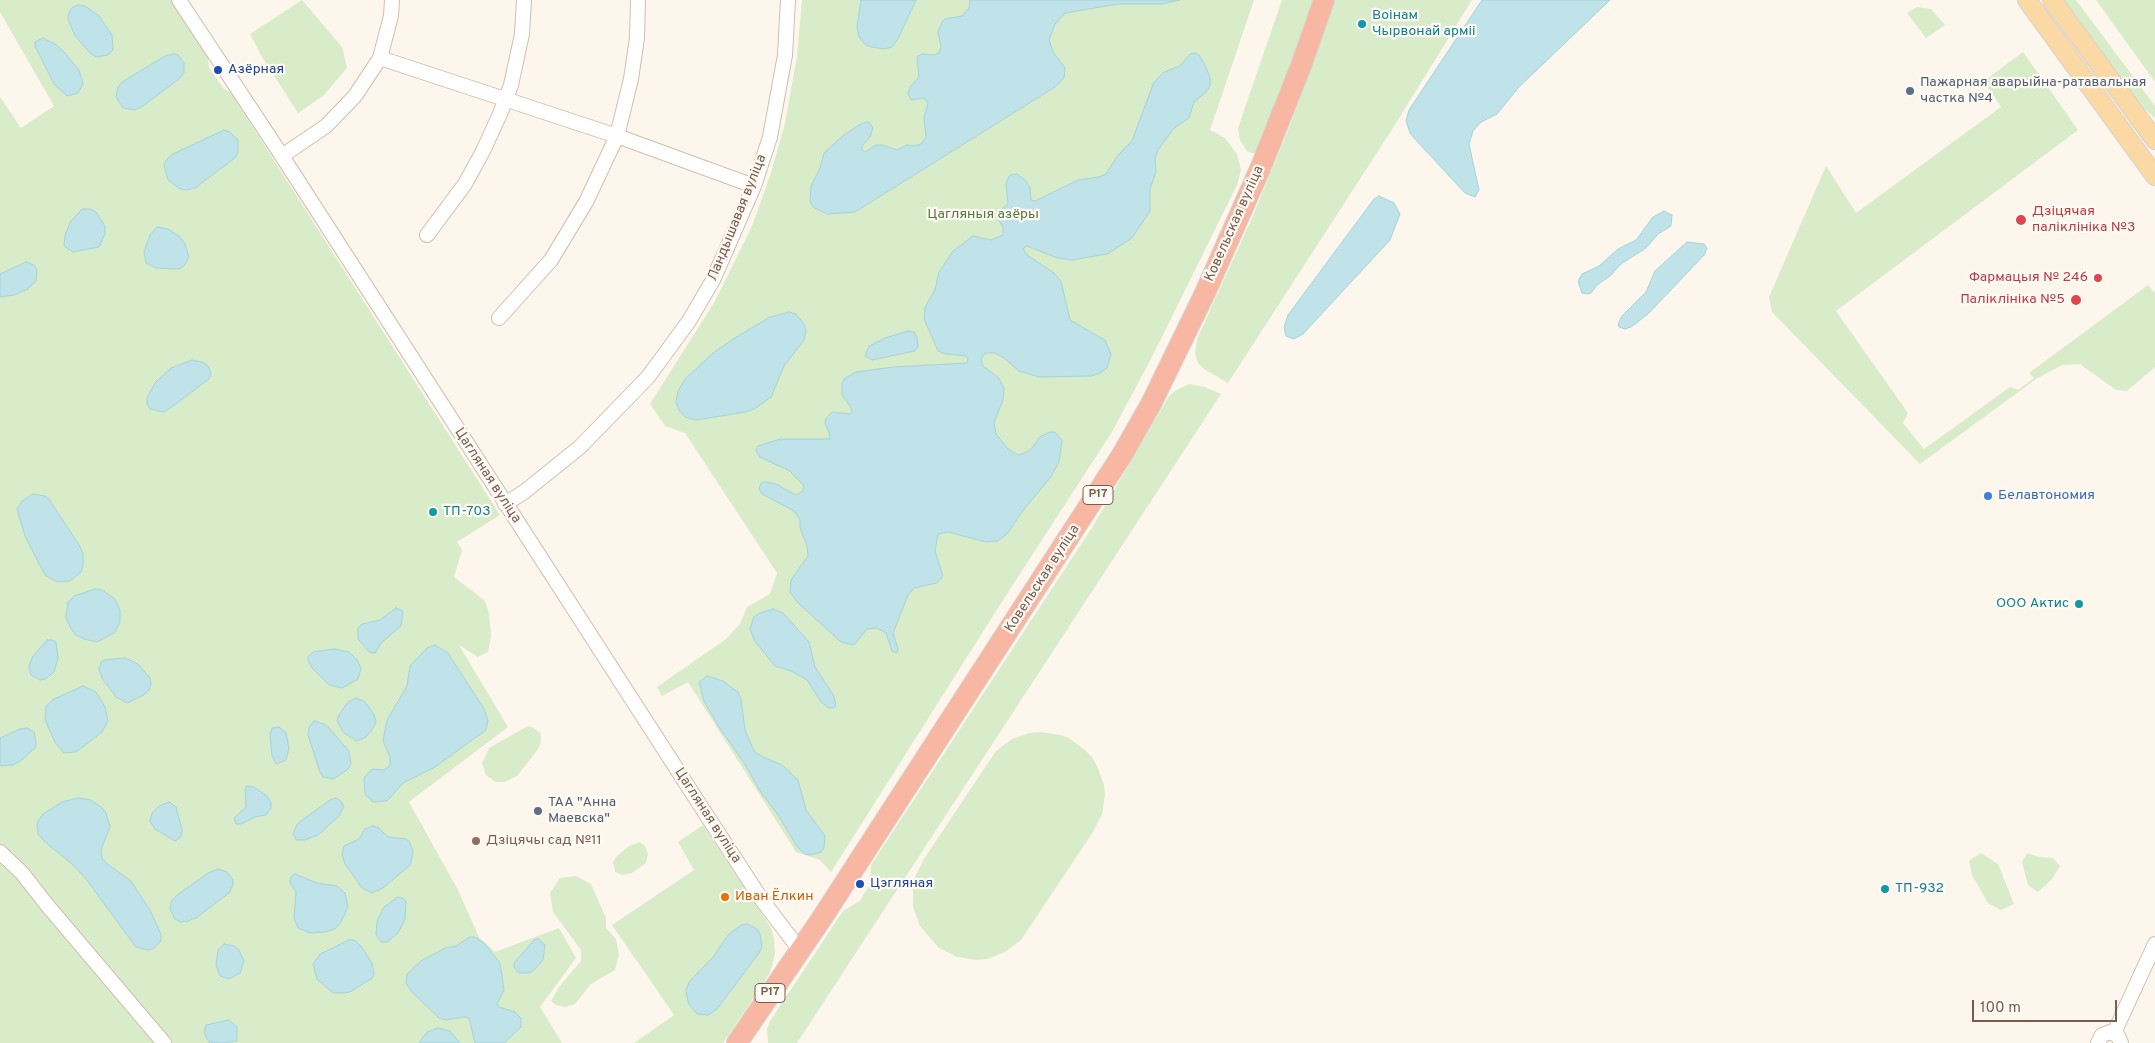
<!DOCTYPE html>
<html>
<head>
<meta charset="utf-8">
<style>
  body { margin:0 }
  #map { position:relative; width:2155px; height:1043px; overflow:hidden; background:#fdf6ec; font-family:Overpass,sans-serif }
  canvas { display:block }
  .scale { position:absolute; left:1972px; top:1000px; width:145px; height:22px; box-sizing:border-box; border:2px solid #7a5c4d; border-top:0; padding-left:6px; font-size:15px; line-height:18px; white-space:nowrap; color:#7a5c4d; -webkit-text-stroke:4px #fffaf3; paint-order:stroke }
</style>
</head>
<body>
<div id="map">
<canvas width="2155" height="1043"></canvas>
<div class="scale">100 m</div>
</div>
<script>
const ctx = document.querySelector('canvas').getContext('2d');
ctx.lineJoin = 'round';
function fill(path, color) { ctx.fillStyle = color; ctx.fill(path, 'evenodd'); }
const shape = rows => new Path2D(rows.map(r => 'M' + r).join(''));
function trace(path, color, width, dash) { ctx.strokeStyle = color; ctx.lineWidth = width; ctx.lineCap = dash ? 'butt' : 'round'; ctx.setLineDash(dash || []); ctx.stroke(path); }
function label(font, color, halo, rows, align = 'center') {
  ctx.font = font + ' Overpass,sans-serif'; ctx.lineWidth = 4.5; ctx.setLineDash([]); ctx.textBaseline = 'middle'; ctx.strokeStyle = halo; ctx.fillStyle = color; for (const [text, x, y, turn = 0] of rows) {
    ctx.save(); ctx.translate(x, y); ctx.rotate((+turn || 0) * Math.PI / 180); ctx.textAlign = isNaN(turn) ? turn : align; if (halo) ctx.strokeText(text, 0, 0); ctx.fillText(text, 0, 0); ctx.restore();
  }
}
fill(shape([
  [0,0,171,0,208,57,209,68,223,88,231,93,500,515,457,542,462,550,454,577,484,600,489,612,491,636,488,652,478,657,459,645,508,727,409,802,458,890,479,937,495,952,559,928,576,958,540,1007,562,1043,0,1043,0,97,21,128,54,106,0,12],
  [302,0,342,47,347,68,323,96,298,113,262,57,250,34],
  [802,0,1254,0,1210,130,1225,138,1237,154,1241,170,1237,185,1153,355,1112,432,1003,600,831,872,820,860,796,852,688,682,662,696,657,687,726,639,740,624,747,607,770,594,777,573,685,433,665,426,650,404,715,301,752,226,770,176,785,123,797,56],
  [1282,0,1318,0,1256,153,1251,153,1247,151,1240,140,1238,128],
  [1334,0,1472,0,1393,128,1228,383,1204,369,1198,363,1195,354,1197,339,1252,218,1284,140,1310,72],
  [2062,0,2076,0,2155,106,2155,118,2137,102],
  [2096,0,2155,0,2155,82],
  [1917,7,1931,9,1945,25,1926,38,1907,13],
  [2023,52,2078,130,1836,311,1908,413,1903,423,1924,449,2010,387,2018,390,2034,378,2029,373,2148,285,2155,293,2155,367,2127,391,2116,390,2080,364,2062,365,2036,379,1920,464,1772,312,1769,297,1826,166,1856,213,2001,107,1984,81],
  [1190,384,1205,387,1221,394,797,1043,768,1043,767,1029,770,1021,843,911,860,901,870,884,871,865,1093,526,1169,396,1176,390],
  [528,726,534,728,541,734,541,742,538,749,517,776,505,782,495,782,486,775,482,763,489,748],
  [1040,732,1060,735,1069,738,1085,750,1092,757,1097,766,1104,785,1105,795,1102,814,1093,832,1021,940,1005,952,987,959,977,960,957,957,939,948,920,926,913,907,913,887,915,877,924,859,996,751,1012,739,1030,733],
  [703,825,770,926,774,938,775,953,771,970,764,983,723,1043,634,1043,674,1015,612,925,694,870,678,842],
  [640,842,645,846,648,854,646,863,632,873,622,875,615,872,613,862,617,856,629,846],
  [1981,853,1998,864,2014,904,2001,910,1988,903,1972,875,1969,861],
  [2027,853,2039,857,2053,858,2060,866,2052,879,2038,892,2028,885,2022,862],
  [576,876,591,884,606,918,606,928,616,939,619,955,615,970,591,984,575,1004,565,1007,556,1005,551,1001,559,987,581,961,581,950,553,912,550,893,560,878]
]), '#d8ecc9');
const water = shape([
  [861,0,916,0,898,39,892,47,884,49,871,47,866,45,859,37,857,27,861,0],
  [970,0,1180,0,1162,4,1118,4,1065,13,1055,24,1049,40,1053,52,1065,68,1064,78,1055,87,855,212,827,214,813,207,810,201,811,186,820,168,824,153,844,135,859,125,867,122,870,123,873,128,870,137,862,146,862,150,865,152,876,145,882,145,897,150,907,145,914,146,921,144,926,137,924,117,928,103,924,98,911,100,908,94,910,87,919,77,917,57,922,54,934,55,939,53,941,47,938,32,942,22,945,19,962,16,969,8,970,0],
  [1482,0,1610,0,1519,87,1497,114,1481,122,1473,131,1469,144,1479,190,1475,197,1465,193,1414,138,1410,133,1406,121,1409,110,1482,0],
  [78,5,85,6,98,15,112,35,113,50,108,55,97,57,91,54,75,36,68,19,69,12,73,7,78,5],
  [43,38,55,44,64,52,79,70,83,84,78,93,67,96,54,84,35,46,35,42,43,38],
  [1195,53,1199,55,1204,63,1210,77,1210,86,1206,92,1194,102,1189,118,1174,128,1158,150,1155,159,1156,172,1150,189,1150,211,1132,238,1107,254,1072,260,1057,258,1027,246,1023,249,1027,255,1054,273,1061,281,1070,320,1105,340,1111,354,1107,368,1098,374,1091,376,1039,377,1019,371,1004,358,995,353,985,353,981,359,983,366,998,377,1004,388,1003,400,994,423,996,434,1007,448,1018,455,1024,453,1031,449,1040,437,1049,432,1055,432,1062,440,1059,462,1050,478,1021,513,1008,533,998,541,986,542,948,532,938,534,935,551,943,576,937,583,914,588,908,595,893,633,898,649,897,653,892,651,886,633,877,628,867,629,854,645,841,642,798,603,790,592,791,580,808,556,807,546,800,528,800,520,794,511,762,494,759,489,761,483,766,482,776,484,796,495,803,491,804,486,790,471,760,457,756,450,758,446,780,439,830,439,829,432,825,423,826,418,832,412,850,414,852,411,850,406,842,395,842,383,845,378,856,372,893,367,967,363,968,359,966,356,945,354,938,351,924,319,925,307,935,290,939,272,953,251,973,236,991,240,1003,235,1003,227,997,217,997,214,1008,203,1006,183,1010,175,1017,174,1025,180,1030,187,1031,200,1035,201,1078,180,1099,177,1106,174,1118,155,1132,141,1154,82,1164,72,1180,66,1190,54,1195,53],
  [174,54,178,55,184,63,184,73,179,79,143,106,135,110,123,108,116,97,118,87,122,82,165,56,174,54],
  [224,130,230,132,238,140,238,153,235,158,195,188,187,190,180,189,168,180,164,165,167,159,173,154,224,130],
  [1379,196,1394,203,1400,214,1390,240,1303,334,1294,339,1286,336,1284,327,1288,315,1374,199,1379,196],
  [82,209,90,209,96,212,105,226,105,234,99,247,73,252,64,246,65,235,71,221,82,209],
  [1664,211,1672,215,1671,226,1658,234,1646,248,1621,264,1610,276,1597,285,1591,293,1588,294,1582,293,1578,281,1582,274,1599,266,1618,249,1636,240,1653,217,1664,211],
  [157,227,168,229,180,237,185,244,189,257,184,266,179,269,156,268,146,263,144,252,150,235,157,227],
  [1687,242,1704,244,1707,248,1705,254,1648,314,1631,327,1625,329,1619,327,1618,324,1622,316,1646,292,1655,271,1687,242],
  [26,262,34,265,37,270,36,281,28,289,14,295,0,297,0,274,26,262],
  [789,312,796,314,804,324,806,331,804,340,784,366,771,397,756,408,746,412,695,420,685,417,679,410,676,402,678,391,685,379,712,354,733,339,770,317,789,312],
  [908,331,914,332,917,337,918,347,915,351,872,360,865,356,869,346,885,338,908,331],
  [192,360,202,362,208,366,211,373,209,379,169,409,163,412,150,409,147,404,147,398,155,383,171,368,192,360],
  [33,494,45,496,49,499,79,545,83,553,83,566,81,572,70,581,57,582,45,575,25,536,17,509,22,501,33,494],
  [95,589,102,590,115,599,120,610,120,623,114,633,97,642,84,639,76,635,71,629,66,617,68,602,74,596,95,589],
  [396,608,403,611,401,626,381,643,375,653,369,652,358,639,358,628,362,624,380,620,396,608],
  [773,609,783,613,809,642,815,667,834,696,836,706,833,708,829,708,821,702,807,680,791,671,775,666,754,640,750,629,754,617,760,613,773,609],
  [47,640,52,640,56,642,58,658,54,672,45,679,40,680,31,675,29,666,33,656,47,640],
  [435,645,448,653,484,709,488,720,486,730,435,767,403,783,387,801,373,802,365,794,364,778,372,769,384,770,390,766,390,757,383,741,387,720,407,686,410,666,427,648,435,645],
  [334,649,349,652,357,660,361,668,358,679,342,688,329,685,313,669,308,661,308,657,313,652,334,649],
  [125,658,138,664,150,678,151,684,149,690,144,695,127,703,116,697,102,678,99,669,101,662,104,660,125,658],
  [707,676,723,681,738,692,741,699,745,730,754,751,761,756,782,765,798,780,806,810,825,836,824,848,821,852,811,855,805,854,798,848,778,815,760,791,744,763,719,727,704,701,699,682,707,676],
  [83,686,96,692,105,707,108,721,102,732,80,749,75,752,64,753,56,744,48,727,45,719,46,706,54,699,83,686],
  [356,698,364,701,374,714,376,722,372,730,365,738,356,741,343,732,337,721,339,715,348,702,356,698],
  [314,721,324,724,330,729,349,751,351,764,348,769,334,779,323,777,320,772,308,735,309,727,314,721],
  [279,727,286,733,289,748,286,760,276,764,272,756,270,734,272,728,279,727],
  [27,728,34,732,36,742,35,748,22,760,13,765,0,766,0,738,20,729,27,728],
  [247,786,254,787,267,796,271,802,271,808,266,815,255,817,241,824,236,824,234,818,246,807,245,789,247,786],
  [78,798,91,800,102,808,106,813,110,827,101,850,102,858,106,863,131,881,151,912,161,934,161,941,153,949,148,950,136,947,86,879,73,865,45,842,38,834,37,823,43,814,62,802,78,798],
  [336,798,341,801,344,807,338,817,318,835,305,840,296,840,293,833,298,823,330,800,336,798],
  [169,802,176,807,182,829,181,837,175,841,155,829,150,821,152,813,159,806,169,802],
  [373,826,379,828,388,837,406,839,409,841,413,851,411,863,408,867,383,888,372,893,362,888,345,864,342,854,344,846,359,839,365,829,373,826],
  [218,869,227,872,233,880,233,885,229,893,196,918,188,921,180,922,175,919,170,909,171,902,176,896,208,873,218,869],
  [295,874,317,883,337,886,345,893,348,907,341,922,335,929,325,932,312,933,307,932,298,928,294,918,296,892,290,882,291,877,295,874],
  [398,897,404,899,406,902,405,920,397,934,387,942,381,942,376,935,377,921,384,907,398,897],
  [747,924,757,929,760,934,762,947,759,953,717,1009,708,1015,697,1014,689,1004,687,997,686,990,689,982,713,957,729,934,741,925,747,924],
  [470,937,475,937,485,944,500,963,504,990,497,1004,499,1007,515,1012,521,1018,521,1027,504,1043,475,1043,469,1018,465,1017,446,1020,439,1018,411,991,406,983,407,974,421,961,445,948,456,946,470,937],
  [538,939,545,945,543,960,534,970,529,973,519,973,514,967,514,963,534,940,538,939],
  [349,940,354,940,361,946,372,963,374,974,372,978,352,991,346,993,333,993,317,979,313,964,320,954,349,940],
  [224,944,234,946,239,950,244,961,240,973,229,979,220,976,216,965,218,950,224,944],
  [229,1020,237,1027,237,1041,221,1043,209,1042,204,1033,206,1025,229,1020],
  [438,1028,450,1031,460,1043,419,1043,427,1032,438,1028]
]);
fill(water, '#bfe3e8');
trace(water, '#a5d3da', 1);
const minor = shape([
  [179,0,282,156,698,802,762,900,799,949],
  [380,58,617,136,754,186],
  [282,156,326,126,355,96,380,58,391,16,392,0],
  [427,235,465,184,483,151,500,114,511,85,522,34,524,0],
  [499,318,551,260,586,202,617,136,631,79,637,38,638,0],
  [505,504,524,492,580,447,648,377,689,321,713,280,754,186,770,137,785,55,788,0],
  [0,852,22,873,47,905,164,1043],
  [2114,1033,2155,944],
  [2098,1043,2102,1035,2110,1032,2118,1036,2121,1043]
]);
const major = shape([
  [2027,0,2155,176],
  [2052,0,2155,140]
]);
const highway = shape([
  [737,1043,822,918,1122,455,1151,404,1205,293,1260,169,1301,66,1324,0]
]);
trace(minor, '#d1beb0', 16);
trace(major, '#dad1cd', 20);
trace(highway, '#dad1cd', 22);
trace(minor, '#fff', 14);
trace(major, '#fbd9a5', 18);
trace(highway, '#f7b7a3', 20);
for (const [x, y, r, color] of [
  [1362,24,5,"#0f9aa8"],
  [218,70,5,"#1a4fb4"],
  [1910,91,5,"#5c6f8a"],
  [2021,220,6,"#e0444e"],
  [2098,278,5,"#e0444e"],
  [2076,300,6,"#e0444e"],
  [1988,496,5,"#3f7fe0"],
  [433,512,5,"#0f9aa8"],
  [2079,604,5,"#0f9aa8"],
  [538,811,5,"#5c6f8a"],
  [476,841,5,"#8d6e63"],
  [860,884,5,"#1a4fb4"],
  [1885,889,5,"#0f9aa8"],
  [725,897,5,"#e8710a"]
]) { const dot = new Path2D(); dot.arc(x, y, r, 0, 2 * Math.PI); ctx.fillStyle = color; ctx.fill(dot); trace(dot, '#fffaf3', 2); }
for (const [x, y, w] of [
  [1098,495,30],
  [770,993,30]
]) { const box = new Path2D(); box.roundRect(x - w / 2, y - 9.5, w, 19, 4); ctx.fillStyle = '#fffaf3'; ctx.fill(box); trace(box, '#7a5c4d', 1); }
label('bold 12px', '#7a5c4d', null, [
  ["Р17",1098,495],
  ["Р17",770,993]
]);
label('14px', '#0d838f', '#fffaf3', [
  ["Воінам",1372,16],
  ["Чырвонай арміі",1372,32],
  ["ТП-703",443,512],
  ["ООО Актис",2069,604,"right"],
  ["ТП-932",1895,889]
], 'left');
label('14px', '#164399', '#fffaf3', [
  ["Азёрная",228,70],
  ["Цэгляная",870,884]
], 'left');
label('14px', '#4e5e75', '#fffaf3', [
  ["Пажарная аварыйна-ратавальная",1920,83],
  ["частка №4",1920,99],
  ["ТАА \"Анна",548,803],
  ["Маевска\"",548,819]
], 'left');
label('14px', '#be3a42', '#fffaf3', [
  ["Дзіцячая",2032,212,"left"],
  ["паліклініка №3",2032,228,"left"],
  ["Фармацыя № 246",2088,278],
  ["Паліклініка №5",2065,300]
], 'right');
label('14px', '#537a41', '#fffaf3', [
  ["Цагляныя азёры",983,215]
]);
label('14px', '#7a5c4d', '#fffaf3', [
  ["Ландышавая вуліца",738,218,-68],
  ["Ковельская вуліца",1235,224,-66],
  ["Цагляная вуліца",487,476,57],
  ["Ковельская вуліца",1043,579,-57],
  ["Цагляная вуліца",707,816,57]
]);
label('14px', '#366cbe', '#fffaf3', [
  ["Белавтономия",1998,496]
], 'left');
label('14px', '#785e54', '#fffaf3', [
  ["Дзіцячы сад №11",486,841]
], 'left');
label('14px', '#c56008', '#fffaf3', [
  ["Иван Ёлкин",735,897]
], 'left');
</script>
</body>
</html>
